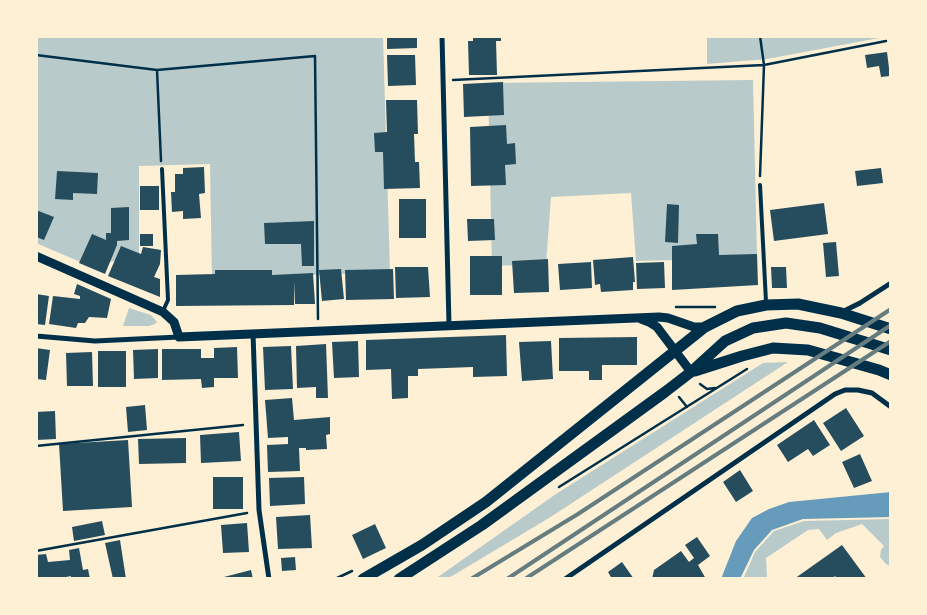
<!DOCTYPE html>
<html>
<head>
<meta charset="utf-8">
<style>
  body { margin:0 }
  #map { position:relative; width:927px; height:615px; overflow:hidden; background:#fdf0d5; font-family:"Titillium Web",sans-serif }
  canvas { display:block }
  .frame { position:absolute; inset:0; border:38px solid #fdf0d5; pointer-events:none }
</style>
</head>
<body>
<div id="map">
<canvas width="927" height="615"></canvas>
<div class="frame"></div>
</div>
<script>
const ctx = document.querySelector('canvas').getContext('2d');
ctx.lineJoin = 'round';
function fill(path, color) { ctx.fillStyle = color; ctx.fill(path, 'evenodd'); }
const shape = rows => new Path2D(rows.map(r => 'M' + r).join(''));
function trace(path, color, width, dash) { ctx.strokeStyle = color; ctx.lineWidth = width; ctx.lineCap = dash ? 'butt' : 'round'; ctx.setLineDash(dash || []); ctx.stroke(path); }
fill(shape([
  [36,36,383,36,390,272,212,279,210,164,139,166,139,259,85,264,36,243],
  [707,36,890,36,767,59,707,64],
  [753,80,757,258,636,261,631,193,551,197,546,264,492,266,488,83],
  [129,308,151,315,157,322,155,324,149,326,123,326],
  [788,362,549,518,447,579,435,579,556,494,763,363],
  [891,519,891,566,886,564,880,557,881,550,884,546,862,524,836,533,827,540,819,529,808,530,766,558,767,578,766,579,743,579,755,552,774,531,804,521]
]), '#b9caca');
fill(shape([
  [891,492,891,517,803,519,772,530,754,550,740,579,721,579,736,541,752,518,769,509,789,502]
]), '#669bbc');
fill(shape([
  [387,36,417,36,417,48,387,49],
  [473,36,501,36,501,41,496,41,497,75,469,75,468,41,473,41],
  [887,52,890,76,881,77,879,66,867,68,865,55],
  [387,55,415,55,416,85,388,86],
  [503,82,504,115,464,117,463,84],
  [386,100,417,100,418,134,414,134,415,162,419,162,420,188,384,189,383,152,375,152,374,133,387,132],
  [506,125,507,144,515,143,516,164,505,165,506,185,471,186,470,127],
  [204,167,205,193,199,194,201,218,183,219,183,211,172,212,171,192,175,192,175,174,183,174,183,168],
  [881,168,883,183,857,186,855,171],
  [57,171,98,173,97,194,73,193,73,200,55,199],
  [140,186,159,186,159,210,140,210],
  [399,199,426,199,426,238,399,238],
  [824,203,828,234,774,241,770,210],
  [667,204,679,205,678,243,665,242],
  [129,207,129,240,117,241,117,245,105,274,79,263,92,234,106,240,106,233,111,233,111,208],
  [36,210,54,217,44,240,36,237],
  [467,219,494,219,495,240,468,241],
  [314,221,314,266,302,266,301,244,265,244,264,223],
  [140,234,153,234,153,246,140,246],
  [696,234,718,234,719,255,757,254,758,285,672,290,672,246,697,244],
  [836,242,839,276,826,277,823,243],
  [121,246,141,254,143,247,161,250,160,264,154,277,160,279,160,297,108,276],
  [470,256,502,256,502,295,470,295],
  [633,257,635,282,633,282,633,290,601,292,600,284,595,285,593,260],
  [548,259,549,292,514,293,512,261],
  [591,262,592,288,560,290,558,264],
  [664,262,665,288,637,289,636,263],
  [395,267,428,267,430,297,396,298],
  [771,267,786,267,787,288,772,288],
  [341,269,344,299,322,301,319,270],
  [393,269,394,299,346,300,345,270],
  [215,270,272,270,272,275,313,273,315,304,295,304,294,281,294,305,176,306,176,275,215,274],
  [77,284,111,299,107,318,89,317,85,323,78,323,76,328,49,324,53,296,80,299,80,296,74,294],
  [36,294,49,296,45,325,36,324],
  [506,335,507,376,473,377,473,367,418,369,418,376,408,376,408,398,392,399,391,369,366,370,366,340],
  [637,337,637,365,602,365,602,380,589,380,589,371,559,371,559,338],
  [358,341,359,377,334,378,332,342],
  [551,341,553,379,522,381,519,342],
  [326,344,328,398,316,398,316,387,297,388,296,346],
  [291,346,293,389,265,390,263,347],
  [237,347,238,378,214,378,214,387,202,388,201,379,162,380,162,349,201,349,201,358,214,358,214,348],
  [36,348,50,350,46,380,36,379],
  [158,349,158,378,134,379,133,350],
  [98,351,126,351,126,387,98,387],
  [92,352,93,386,67,386,66,353],
  [292,398,294,420,330,417,330,434,326,435,327,449,306,450,306,448,299,448,300,471,268,472,267,445,288,444,288,437,268,438,265,400],
  [145,405,147,430,128,432,126,407],
  [846,408,864,436,841,451,823,423],
  [55,411,56,439,36,440,36,412],
  [814,420,830,445,813,456,808,449,788,462,777,445],
  [239,432,241,461,201,463,200,435],
  [186,438,186,463,139,464,138,439],
  [128,440,132,507,63,511,59,444],
  [860,454,872,481,854,488,842,462],
  [740,470,753,491,736,502,723,482],
  [213,477,243,477,243,509,213,509],
  [304,477,305,504,270,506,269,478],
  [310,515,312,548,278,549,276,517],
  [102,521,105,535,74,541,72,527],
  [247,523,249,552,223,553,221,525],
  [375,524,386,548,363,559,352,535],
  [697,537,710,556,698,565,706,579,652,579,654,570,681,551,689,562,694,558,685,545],
  [120,540,126,579,113,579,105,543],
  [842,545,867,579,837,579,835,576,832,579,794,579],
  [79,548,83,570,88,569,90,579,71,579,71,576,57,579,36,579,36,555,46,554,48,562,70,560,69,550],
  [295,557,296,570,282,571,281,558],
  [622,562,634,579,612,579,608,572],
  [251,570,253,579,220,579,220,578]
]), '#264d5e');
trace(shape([
  [760,36,764,65,760,176],
  [36,55,157,70,315,56,318,319],
  [157,70,161,161],
  [453,80,764,65,886,41],
  [676,307,715,307],
  [700,384,707,389,715,388],
  [679,397,687,407],
  [36,446,243,425],
  [559,487,747,369],
  [36,551,247,513],
  [335,579,352,571]
]), '#003049', 2.5);
trace(shape([
  [162,169,168,300,163,311],
  [760,185,766,302]
]), '#003049', 4);
trace(shape([
  [442,36,449,325],
  [842,312,860,303,891,283],
  [253,333,259,510,269,579],
  [36,336,95,341,179,337],
  [565,579,835,394,845,390,858,390,872,393,891,407]
]), '#003049', 5);
trace(shape([
  [36,256,163,312,174,322,179,337,659,317,668,318,694,327,705,327],
  [641,319,649,322,657,327,691,372]
]), '#003049', 9);
trace(shape([
  [695,371,742,356,773,348,808,350,879,370,891,375],
  [363,579,422,545,486,502,705,327,737,311,766,305,798,304,841,313,891,329],
  [399,579,482,525,665,392,691,372,725,341,753,328,786,323,820,328,891,350]
]), '#003049', 11);
trace(shape([
  [471,579,578,514,891,309],
  [507,579,891,325],
  [525,579,891,341]
]), '#657d81', 4);
</script>
</body>
</html>
